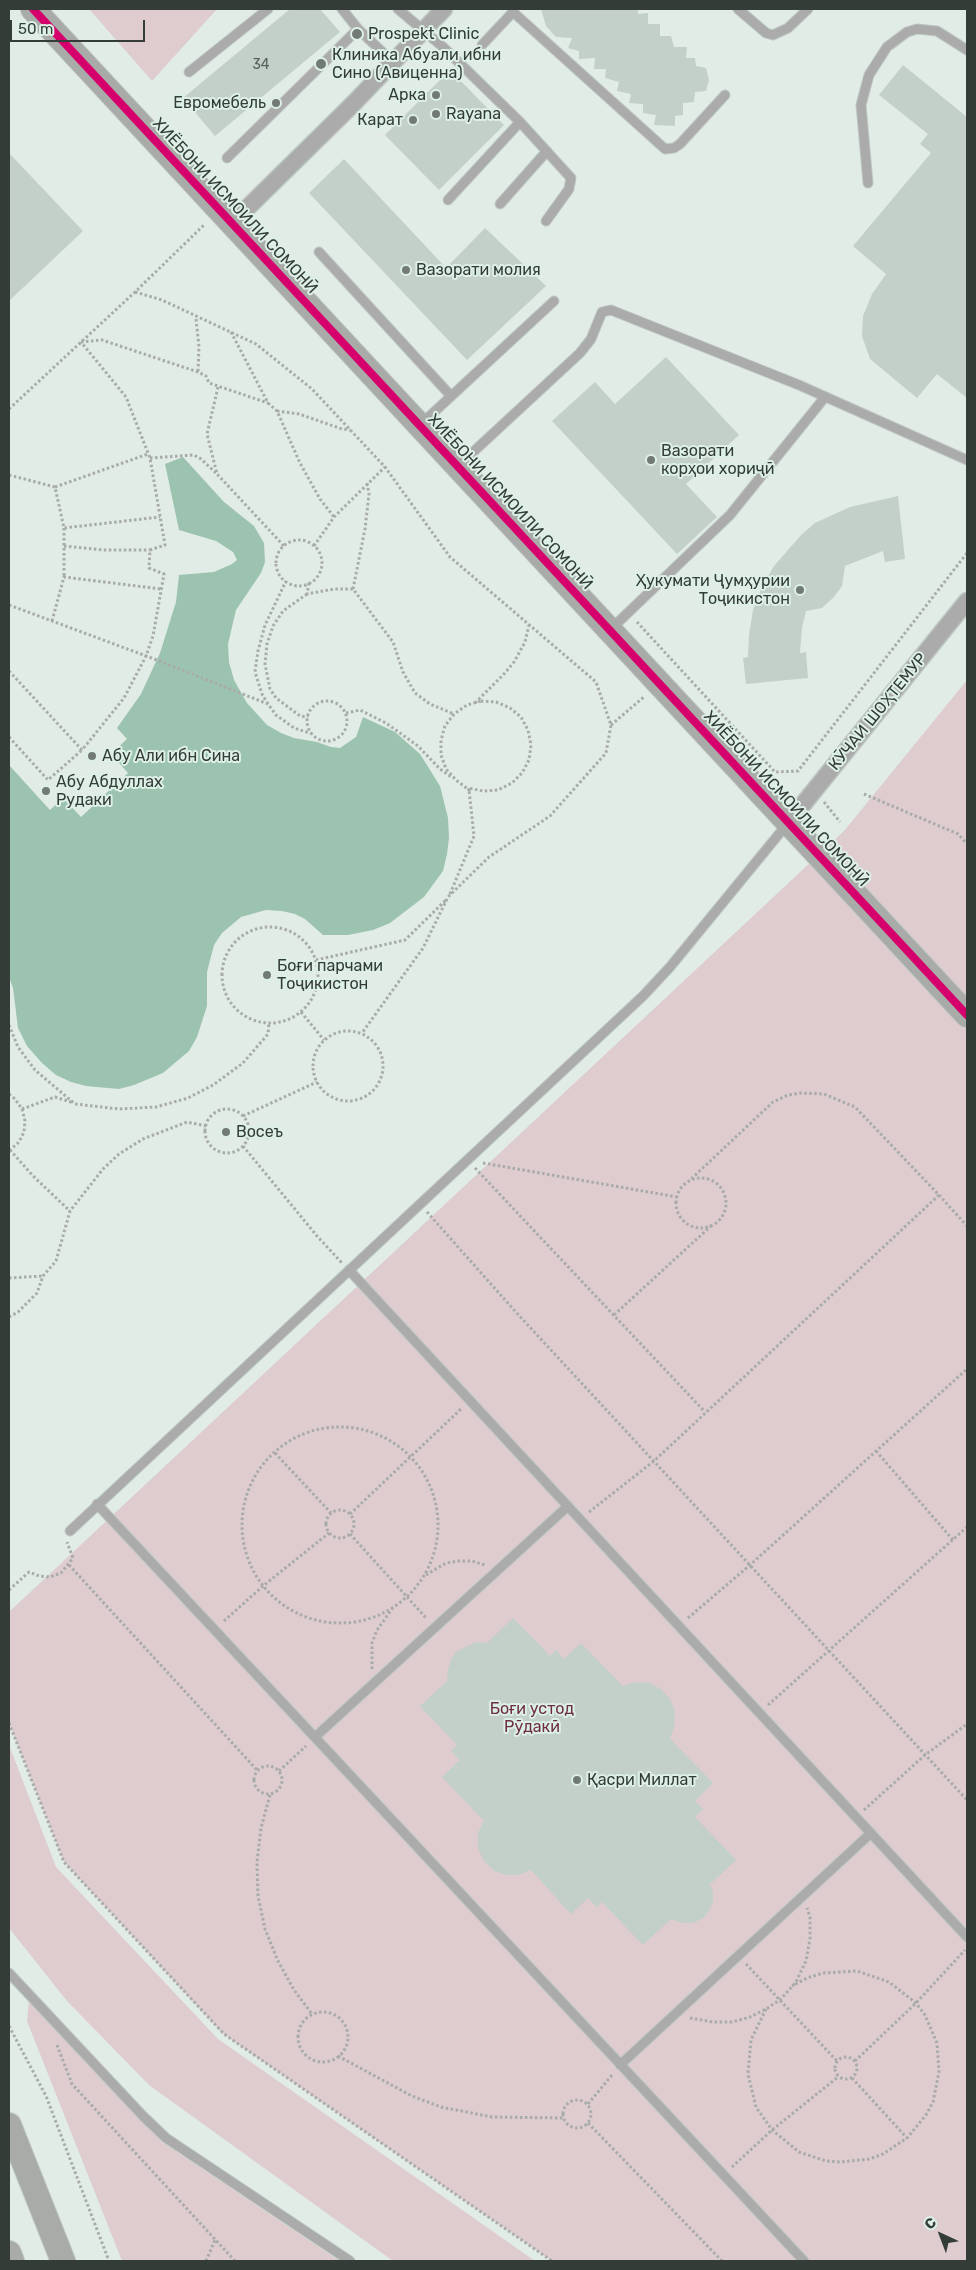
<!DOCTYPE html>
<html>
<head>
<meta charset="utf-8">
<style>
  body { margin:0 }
  #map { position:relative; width:976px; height:2270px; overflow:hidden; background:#e1ece6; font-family:Rubik,sans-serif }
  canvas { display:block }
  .frame { position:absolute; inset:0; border:10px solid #343c38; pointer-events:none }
  .north { position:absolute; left:916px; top:2210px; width:50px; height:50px; -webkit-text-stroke:4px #ddf0e6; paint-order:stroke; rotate:317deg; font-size:14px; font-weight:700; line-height:20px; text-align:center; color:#343c38 }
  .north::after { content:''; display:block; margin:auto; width:18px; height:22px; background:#343c38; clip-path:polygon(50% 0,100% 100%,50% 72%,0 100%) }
  .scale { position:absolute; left:10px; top:20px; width:135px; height:22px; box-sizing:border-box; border:2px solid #343c38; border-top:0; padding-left:6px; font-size:15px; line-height:18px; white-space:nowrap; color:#343c38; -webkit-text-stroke:4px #ddf0e6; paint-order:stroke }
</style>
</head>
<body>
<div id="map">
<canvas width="976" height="2270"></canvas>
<div class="frame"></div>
<div class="north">С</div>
<div class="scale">50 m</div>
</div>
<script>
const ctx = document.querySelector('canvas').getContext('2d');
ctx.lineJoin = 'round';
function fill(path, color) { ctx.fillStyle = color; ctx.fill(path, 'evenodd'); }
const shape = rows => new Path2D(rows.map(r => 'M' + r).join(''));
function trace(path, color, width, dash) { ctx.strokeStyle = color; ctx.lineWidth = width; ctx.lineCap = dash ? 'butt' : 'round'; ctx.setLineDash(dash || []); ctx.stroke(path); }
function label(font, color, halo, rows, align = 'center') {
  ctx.font = font + ' Rubik,sans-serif'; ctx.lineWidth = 4; ctx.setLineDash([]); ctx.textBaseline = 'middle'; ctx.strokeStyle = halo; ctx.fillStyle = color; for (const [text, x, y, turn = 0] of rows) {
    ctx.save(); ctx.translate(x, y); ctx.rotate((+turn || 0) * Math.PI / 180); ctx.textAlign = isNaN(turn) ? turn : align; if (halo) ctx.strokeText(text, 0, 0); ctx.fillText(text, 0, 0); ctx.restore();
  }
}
fill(shape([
  [89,9,217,9,152,81],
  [967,680,967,2261,552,2261,223,2034,64,1862,9,1723,9,1612,844,831],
  [9,1745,56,1867,218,2039,535,2261,393,2261,149,2085,67,2001,9,1928],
  [29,2001,162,2142,340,2261,122,2261,27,2021]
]), '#decccf');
fill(shape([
  [183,457,224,502,254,526,264,543,265,562,261,573,236,610,228,644,229,662,234,680,247,703,267,725,281,733,294,738,317,742,331,747,340,748,356,737,363,717,395,732,420,754,440,786,448,818,449,838,447,854,443,871,424,897,390,923,373,930,348,935,323,935,305,919,295,914,282,911,266,910,241,917,222,933,214,945,207,972,207,1006,197,1037,189,1051,163,1073,134,1085,119,1089,86,1086,71,1082,56,1075,42,1063,27,1046,18,1028,13,988,9,977,9,765,50,810,63,798,81,817,128,773,111,754,127,739,117,728,141,694,160,653,176,602,179,575,214,572,232,564,237,560,233,552,216,541,179,530,165,464]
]), '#9cc3af');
fill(shape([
  [290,9,320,9,340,32,215,136,183,98],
  [541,9,638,9,638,14,648,13,648,24,660,24,660,36,671,36,674,47,687,47,686,58,695,58,696,66,706,68,709,80,706,91,695,92,694,102,683,103,683,115,675,116,675,126,654,125,656,115,643,113,643,104,629,103,631,94,617,91,619,82,605,78,606,69,594,69,595,58,579,59,579,51,568,48,572,38,556,37,546,26],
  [903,65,967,117,967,398,937,374,917,398,870,359,862,336,863,316,872,294,886,274,853,246,931,153,920,144,928,134,879,95],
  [450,70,504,125,439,190,385,135],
  [9,153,83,231,9,301],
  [344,159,446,268,485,228,546,286,467,360,309,193],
  [666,357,739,435,686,484,717,517,677,554,552,421,595,382,615,404],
  [898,496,905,559,885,562,883,551,845,566,842,586,834,597,822,608,806,611,802,627,800,653,806,652,808,678,746,684,743,658,748,657,749,635,753,610,761,589,774,566,802,534,815,523,850,507],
  [513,1618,550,1656,556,1650,564,1659,581,1643,623,1686,635,1682,649,1683,661,1689,670,1699,675,1712,674,1726,670,1739,713,1783,695,1801,703,1809,695,1817,736,1860,710,1884,713,1892,713,1902,709,1911,702,1919,692,1923,682,1923,671,1919,643,1945,602,1902,597,1907,588,1898,571,1914,531,1870,519,1875,505,1875,493,1870,483,1860,478,1847,478,1833,484,1821,442,1777,460,1760,451,1751,457,1745,420,1706,447,1681,448,1669,451,1659,457,1651,476,1642,487,1643]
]), '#c2d0c9');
const lane = shape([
  [342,9,358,29,393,62],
  [398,9,443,47,520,122,448,200],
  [738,9,766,33,773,35,788,28,808,9],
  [482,45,513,12,665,149,674,148,680,144,725,95],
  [189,72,268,9],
  [520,122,571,178,569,189,546,221],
  [227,158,358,29],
  [868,183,861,105,869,75,887,47,907,32,917,29,937,31,967,50],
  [500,204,547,151],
  [319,252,451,396],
  [420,425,554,301],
  [458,466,580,353,591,339,602,312,611,310,799,385,967,460],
  [610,630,730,515,825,397],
  [349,1270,967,1937],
  [97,1504,804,2261],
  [70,1531,643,996,670,967,788,823],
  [315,1737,568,1506],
  [9,1973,143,2116,166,2138,350,2261],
  [620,2065,871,1833]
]);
const street = shape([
  [232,223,352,105,444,9],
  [788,823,967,601]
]);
const secondary = shape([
  [33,9,967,1015],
  [9,2125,63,2261],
  [9,2253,12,2261]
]);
trace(lane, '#bfc8c3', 11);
trace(street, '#bfc8c3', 19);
trace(secondary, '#bfc8c3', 26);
trace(shape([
  [135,292,162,300,256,344,312,389,385,467,450,557,596,682,611,725,606,753,550,816,489,857,448,897,423,948,362,1033],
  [196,319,199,347,198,372],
  [231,332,268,403,277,411,300,463,320,499,334,517],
  [81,342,102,340,198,372,206,376,209,383,268,403],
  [218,387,207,434,217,474,284,546],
  [9,409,135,292,205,224],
  [277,411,299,414,342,429,350,430],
  [150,458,194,455,201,459,217,474],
  [9,475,55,487,64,528,160,517],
  [55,487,148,454],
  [64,528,64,577],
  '276 563a23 23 0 1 1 46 0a23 23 0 1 1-46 0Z',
  [64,546,103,550,150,550],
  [314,546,334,517,385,467],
  [309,583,307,594,334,589,353,589,393,642,403,672,415,693,430,704,454,714],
  [353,589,365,529,369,494,367,483],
  [307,594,283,611,273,626,267,644,265,664,270,689,276,698,300,716,308,717],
  [9,605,149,657,268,704,276,715,294,728,313,734],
  [52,621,64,577,161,589],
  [637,622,775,772,798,771,967,553],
  [9,671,82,750,124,698,146,656,153,636,164,574,149,568,150,550,165,545,150,458,126,397,81,342],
  [481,701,496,702,510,708,521,717,528,730,531,745,529,760,522,773,512,783,498,790,483,791,468,788,469,790,456,780,446,769,441,755,441,740,445,726,454,714,467,705,481,701],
  '307 721a20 20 0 1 1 40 0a20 20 0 1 1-40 0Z',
  [475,703,504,674,514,662,525,642,529,625],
  [268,704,262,694,255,672,258,651,265,625,286,581],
  [346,713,360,710,386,723,418,746,440,769,451,777],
  [611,725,645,696],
  [9,737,48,780,82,750],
  [864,794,958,834,967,844],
  [824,802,840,822],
  [450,894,474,836,469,790],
  '222 975a48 48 0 1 1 96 0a48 48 0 1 1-96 0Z',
  [316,960,405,940,446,900],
  [301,1012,324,1040],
  [9,1025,18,1047,35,1070,75,1104,119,1109,156,1107,188,1098,213,1085,243,1063,268,1034,269,1023],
  '313 1066a35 35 0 1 1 70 0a35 35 0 1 1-70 0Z',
  [9,1094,15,1099,22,1109,25,1121,24,1132,19,1142,10,1150],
  [22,1109,55,1097,74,1103],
  '205 1131a22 22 0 1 1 44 0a22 22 0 1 1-44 0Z',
  [243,1116,317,1082],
  [243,1146,317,1236,342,1263],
  [10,1150,33,1176,70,1211],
  [483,1163,677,1197],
  [475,1168,705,1412],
  '676 1203a25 25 0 1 1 50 0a25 25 0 1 1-50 0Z',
  [939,1195,967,1226],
  [427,1212,514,1310,967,1800],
  [9,1278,43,1276],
  [614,1315,711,1226],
  [9,1317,18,1312,37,1293,43,1276,56,1261,70,1211,103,1169,119,1154,143,1139,187,1122,206,1126],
  '242 1525a98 98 0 1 1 196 0a98 98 0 1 1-196 0Z',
  [876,1451,953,1540],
  [275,1453,331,1513],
  '326 1524a14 14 0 1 1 28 0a14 14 0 1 1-28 0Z',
  [589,1512,654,1461,939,1195,855,1107,824,1094,801,1093,788,1095,773,1102,689,1181],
  [350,1514,461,1409],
  [350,1534,427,1619],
  [69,1565,257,1770],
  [426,1575,446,1563,459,1561,472,1561,485,1565],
  [9,1590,29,1572,39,1576,50,1577,61,1573,73,1558,67,1542],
  [688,1618,750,1565,967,1369],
  [224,1621,263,1586,329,1533],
  [372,1669,372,1643,377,1630,392,1609],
  [768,1705,967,1527],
  [9,1723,64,1862,224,2034,552,2261],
  '254 1780a14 14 0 1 1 28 0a14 14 0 1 1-28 0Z',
  [279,1771,306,1746],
  [270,1795,261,1828,257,1862,258,1896,265,1929,278,1961,294,1990,312,2014],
  [864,1810,925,1755,967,1724],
  [746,1964,837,2061],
  [766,2009,751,2040,748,2074,756,2107,772,2130,799,2152,826,2161,841,2162,869,2159,883,2154,907,2138,926,2115,933,2102,939,2072,937,2043,925,2015,916,2003,889,1982,857,1971,823,1973,807,1978,792,1986],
  '298 2037a25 25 0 1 1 50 0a25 25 0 1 1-50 0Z',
  [690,2018,713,2022,732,2022,750,2017,766,2009,781,1999,796,1982,806,1961,810,1939,810,1917,807,1908],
  [9,2026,46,2096,109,2261],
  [57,2045,72,2084,235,2261],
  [338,2056,412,2096,441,2107,492,2117,563,2118],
  '835 2068a11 11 0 1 1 22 0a11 11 0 1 1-22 0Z',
  [855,2061,916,2003,965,1950],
  [852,2078,907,2138],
  '563 2114a14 14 0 1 1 28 0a14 14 0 1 1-28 0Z',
  [588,2104,612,2075],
  [588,2123,722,2261],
  [732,2167,772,2130,838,2077],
  [206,2261,215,2240]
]), '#a8aba9', 3, [2.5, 2.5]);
trace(lane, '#aaabaa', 9);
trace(street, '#aaabaa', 16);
trace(secondary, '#a9aba9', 24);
trace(shape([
  [33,9,967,1015]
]), '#d6006c', 8);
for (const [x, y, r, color] of [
  [357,34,6,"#717a75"],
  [321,64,6,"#717a75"],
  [436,95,5,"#717a75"],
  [276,103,5,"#717a75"],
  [436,114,5,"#717a75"],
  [413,120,5,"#717a75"],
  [406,270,5,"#717a75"],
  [651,460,5,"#717a75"],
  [800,590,5,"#717a75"],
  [92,756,5,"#717a75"],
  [46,791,5,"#717a75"],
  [267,975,5,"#717a75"],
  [226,1132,5,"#717a75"],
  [577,1780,5,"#717a75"]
]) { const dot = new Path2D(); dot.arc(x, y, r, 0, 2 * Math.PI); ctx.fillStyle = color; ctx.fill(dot); trace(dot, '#ddf0e6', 2); }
label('14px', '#58615c', null, [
  ["34",261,65]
]);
label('16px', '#343c38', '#ddf0e6', [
  ["Prospekt Clinic",368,34],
  ["Клиника Абуали ибни",332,55],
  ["Сино (Авиценна)",332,73],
  ["Арка",426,95,"right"],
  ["Евромебель",266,103,"right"],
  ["Rayana",446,114],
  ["Карат",403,120,"right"],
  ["Вазорати молия",416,270],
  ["Вазорати",661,451],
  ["корҳои хориҷӣ",661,469],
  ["Ҳукумати Ҷумҳурии",790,581,"right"],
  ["Тоҷикистон",790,599,"right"],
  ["Абу Али ибн Сина",102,756],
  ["Абу Абдуллах",56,782],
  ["Рудаки",56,800],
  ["Боғи парчами",277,966],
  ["Тоҷикистон",277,984],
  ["Восеъ",236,1132],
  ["Қасри Миллат",587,1780]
], 'left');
label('16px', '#343c38', '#ddf0e6', [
  ["ХИЁБОНИ ИСМОИЛИ СОМОНӢ",235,206,47],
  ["ХИЁБОНИ ИСМОИЛИ СОМОНӢ",510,502,47],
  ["КӮЧАИ ШОҲТЕМУР",878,712,-51],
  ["ХИЁБОНИ ИСМОИЛИ СОМОНӢ",786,799,47]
]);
label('16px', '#6d2d44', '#ddf0e6', [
  ["Боғи устод",532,1709],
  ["Рӯдакӣ",532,1727]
]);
</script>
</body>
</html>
